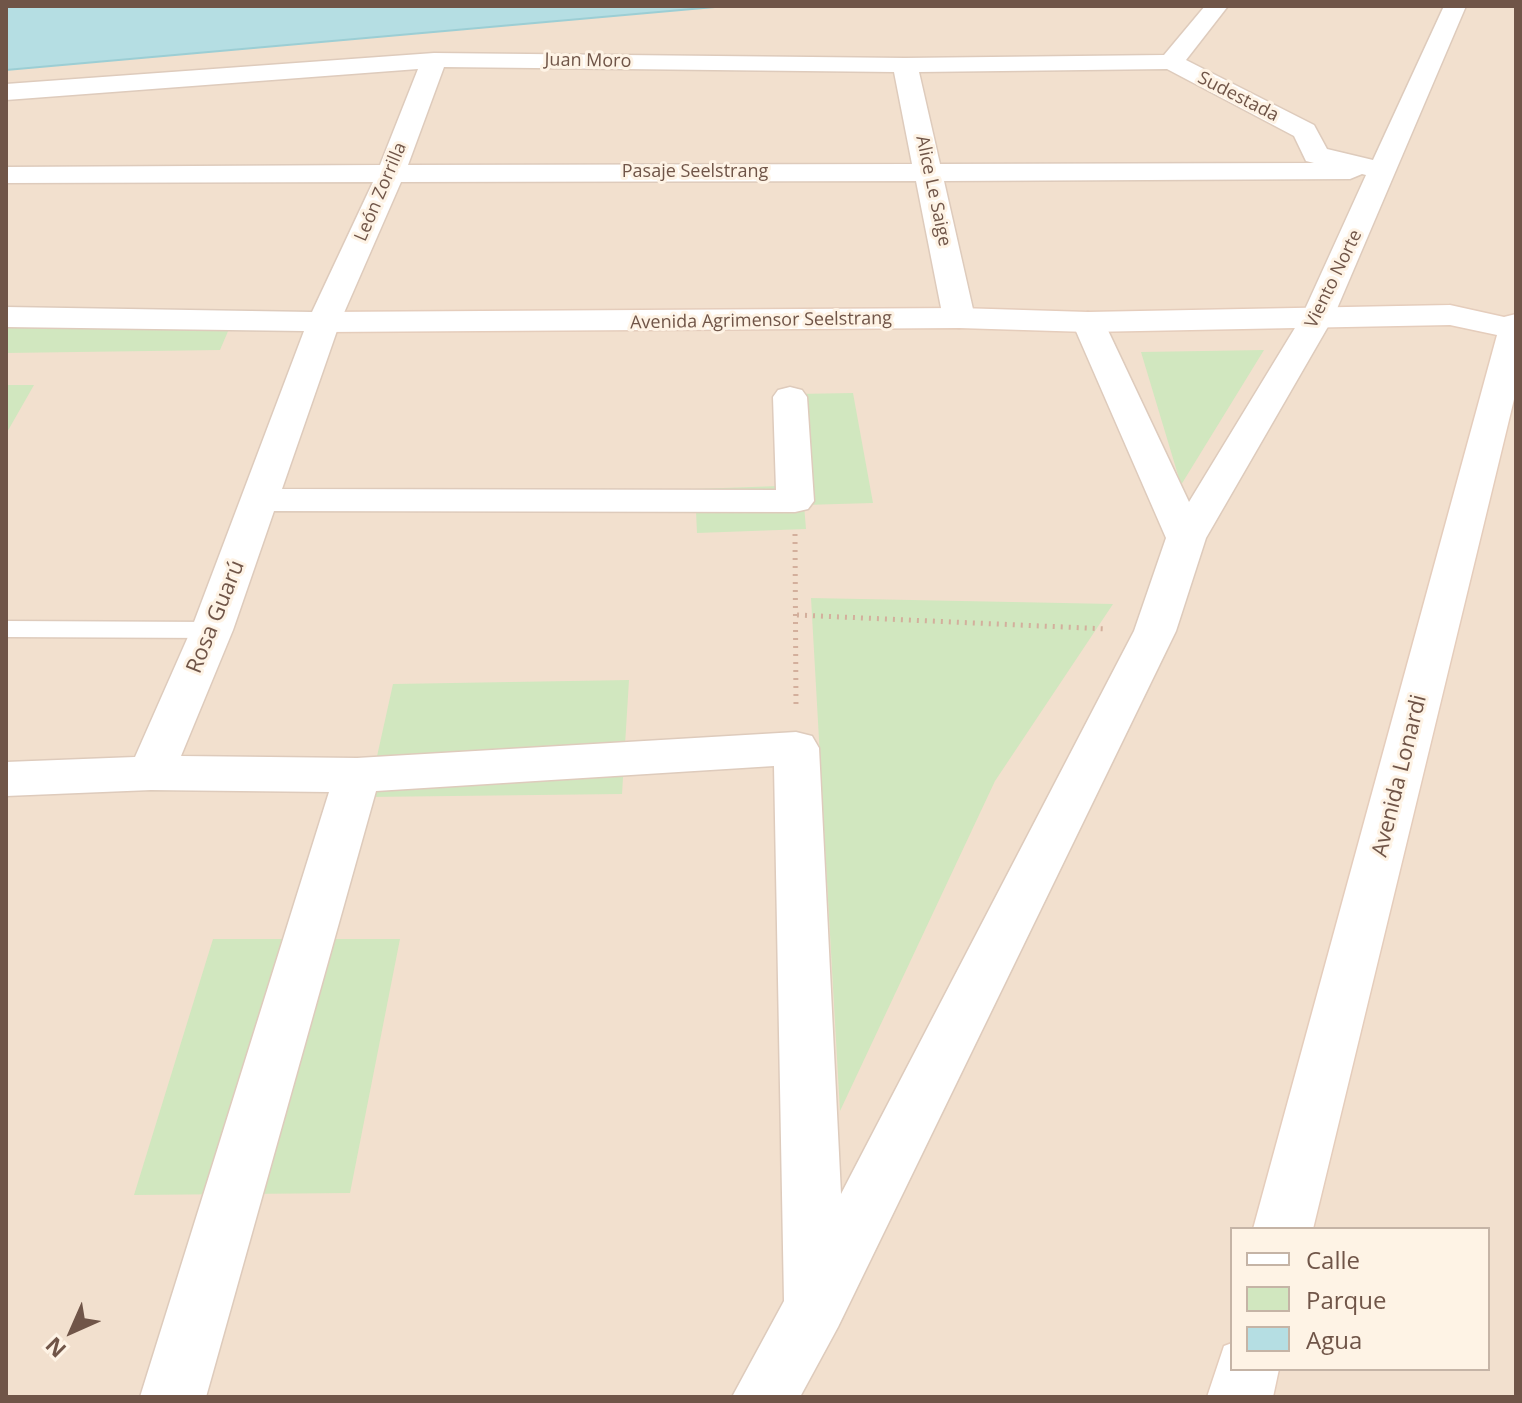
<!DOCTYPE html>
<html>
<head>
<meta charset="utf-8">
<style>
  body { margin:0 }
  #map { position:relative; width:1522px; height:1403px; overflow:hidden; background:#fbefdf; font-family:"Open Sans",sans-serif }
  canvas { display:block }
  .frame { position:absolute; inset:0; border:8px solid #705548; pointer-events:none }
  .legend { position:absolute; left:1230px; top:1227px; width:260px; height:144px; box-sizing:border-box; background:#fef3e5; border:2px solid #c5b4a6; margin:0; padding:10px 14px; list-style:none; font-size:24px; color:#705548 }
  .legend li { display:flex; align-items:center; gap:16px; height:40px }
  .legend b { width:40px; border:2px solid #c5b4a6 }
  .north { position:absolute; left:32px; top:1291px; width:80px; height:80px; -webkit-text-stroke:6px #fef3e5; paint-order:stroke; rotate:225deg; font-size:22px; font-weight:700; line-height:32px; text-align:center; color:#705548 }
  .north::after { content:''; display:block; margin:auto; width:28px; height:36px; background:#705548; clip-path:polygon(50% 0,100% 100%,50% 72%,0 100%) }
</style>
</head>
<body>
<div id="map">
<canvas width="1522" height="1403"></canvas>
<div class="frame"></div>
<ul class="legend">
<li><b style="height:10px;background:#fff"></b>Calle</li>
<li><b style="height:22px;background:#d1e7bf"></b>Parque</li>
<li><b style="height:22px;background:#b5dee3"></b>Agua</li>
</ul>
<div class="north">N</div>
</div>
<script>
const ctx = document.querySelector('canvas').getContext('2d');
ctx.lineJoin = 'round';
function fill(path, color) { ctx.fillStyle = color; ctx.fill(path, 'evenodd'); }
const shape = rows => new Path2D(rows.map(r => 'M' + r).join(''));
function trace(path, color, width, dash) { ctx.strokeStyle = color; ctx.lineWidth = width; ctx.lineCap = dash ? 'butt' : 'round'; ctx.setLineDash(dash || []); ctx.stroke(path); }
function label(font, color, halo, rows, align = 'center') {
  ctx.font = font + ' "Open Sans",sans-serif'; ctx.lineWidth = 6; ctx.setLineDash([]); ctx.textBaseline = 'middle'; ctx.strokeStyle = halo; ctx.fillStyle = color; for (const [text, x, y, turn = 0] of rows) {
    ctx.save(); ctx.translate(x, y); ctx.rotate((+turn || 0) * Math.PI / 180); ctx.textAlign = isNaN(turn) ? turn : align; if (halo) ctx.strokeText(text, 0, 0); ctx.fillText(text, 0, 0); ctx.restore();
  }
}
fill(shape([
  [726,6,1516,6,1516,1397,6,1397,6,70],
  [1232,1229,1488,1229,1488,1369,1232,1369]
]), '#f2e0ce');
fill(shape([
  [232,322,220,350,6,353,6,326],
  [1264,350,1181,485,1141,352],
  [6,385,34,385,6,434],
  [853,393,873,503,804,505,806,529,697,533,695,489,808,485,796,394],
  [811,598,1113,604,995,781,840,1111],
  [629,680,622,794,368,797,393,684],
  [213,939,400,939,350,1193,134,1195]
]), '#d1e7bf');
const water = shape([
  [6,6,726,6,6,70,6,6]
]);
fill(water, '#b5dee3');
trace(water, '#9cced4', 2);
const lane = shape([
  [6,621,212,622,221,624,224,630,221,636,212,638,6,637,6,621]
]);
const street = shape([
  [1205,6,1228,6,1186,60,1314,125,1327,149,1373,160,1444,6,1466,6,1333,318,1206,538,1176,631,838,1327,800,1397,732,1397,784,1301,774,766,376,791,206,1397,140,1397,329,792,151,790,6,796,6,762,135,757,191,630,304,331,6,327,6,307,312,312,373,182,6,183,6,167,380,165,418,69,6,100,6,84,434,53,905,58,1164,55,1205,6],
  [444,67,894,72,912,164,408,165,444,67],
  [1167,69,1294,136,1306,161,1314,163,940,164,919,72,1167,69],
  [1362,174,1366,175,1301,318,1189,502,1104,322,1099,315,1088,312,1077,315,1072,322,1166,538,1134,631,841,1194,819,748,812,736,796,732,357,758,181,756,233,630,274,511,795,512,808,509,814,501,807,397,802,390,790,387,778,390,773,397,776,490,282,489,340,322,401,182,916,181,943,318,948,325,959,328,970,325,975,318,944,181,1350,179,1362,174]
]);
const secondary = shape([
  [1450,305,1504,317,1516,314,1516,391,1313,1229,1253,1229,1497,335,1450,325,1088,332,959,328,324,332,313,329,308,322,313,315,324,312,959,308,1088,312,1450,305],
  [1232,1343,1232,1369,1279,1369,1273,1397,1207,1397,1224,1346,1232,1343]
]);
trace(lane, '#decbbc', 3);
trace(street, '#decbbc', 3);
trace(secondary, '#e5cdbc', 3);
trace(shape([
  [795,534,796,708],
  [797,615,1108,629]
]), '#d3af9c', 5, [2, 6]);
fill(lane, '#fff');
fill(street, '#fff');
fill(secondary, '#fff');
label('18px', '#705548', '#fef3e5', [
  ["Juan Moro",588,61,1],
  ["Sudestada",1238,97,27],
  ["Pasaje Seelstrang",695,172],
  ["Alice Le Saige",933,191,78],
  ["León Zorrilla",381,192,-67],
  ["Viento Norte",1334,279,-64],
  ["Avenida Agrimensor Seelstrang",761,321,-1]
]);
label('22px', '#705548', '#fef3e5', [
  ["Rosa Guarú",216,617,-68],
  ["Avenida Lonardi",1400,776,-76]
]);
</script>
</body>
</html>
